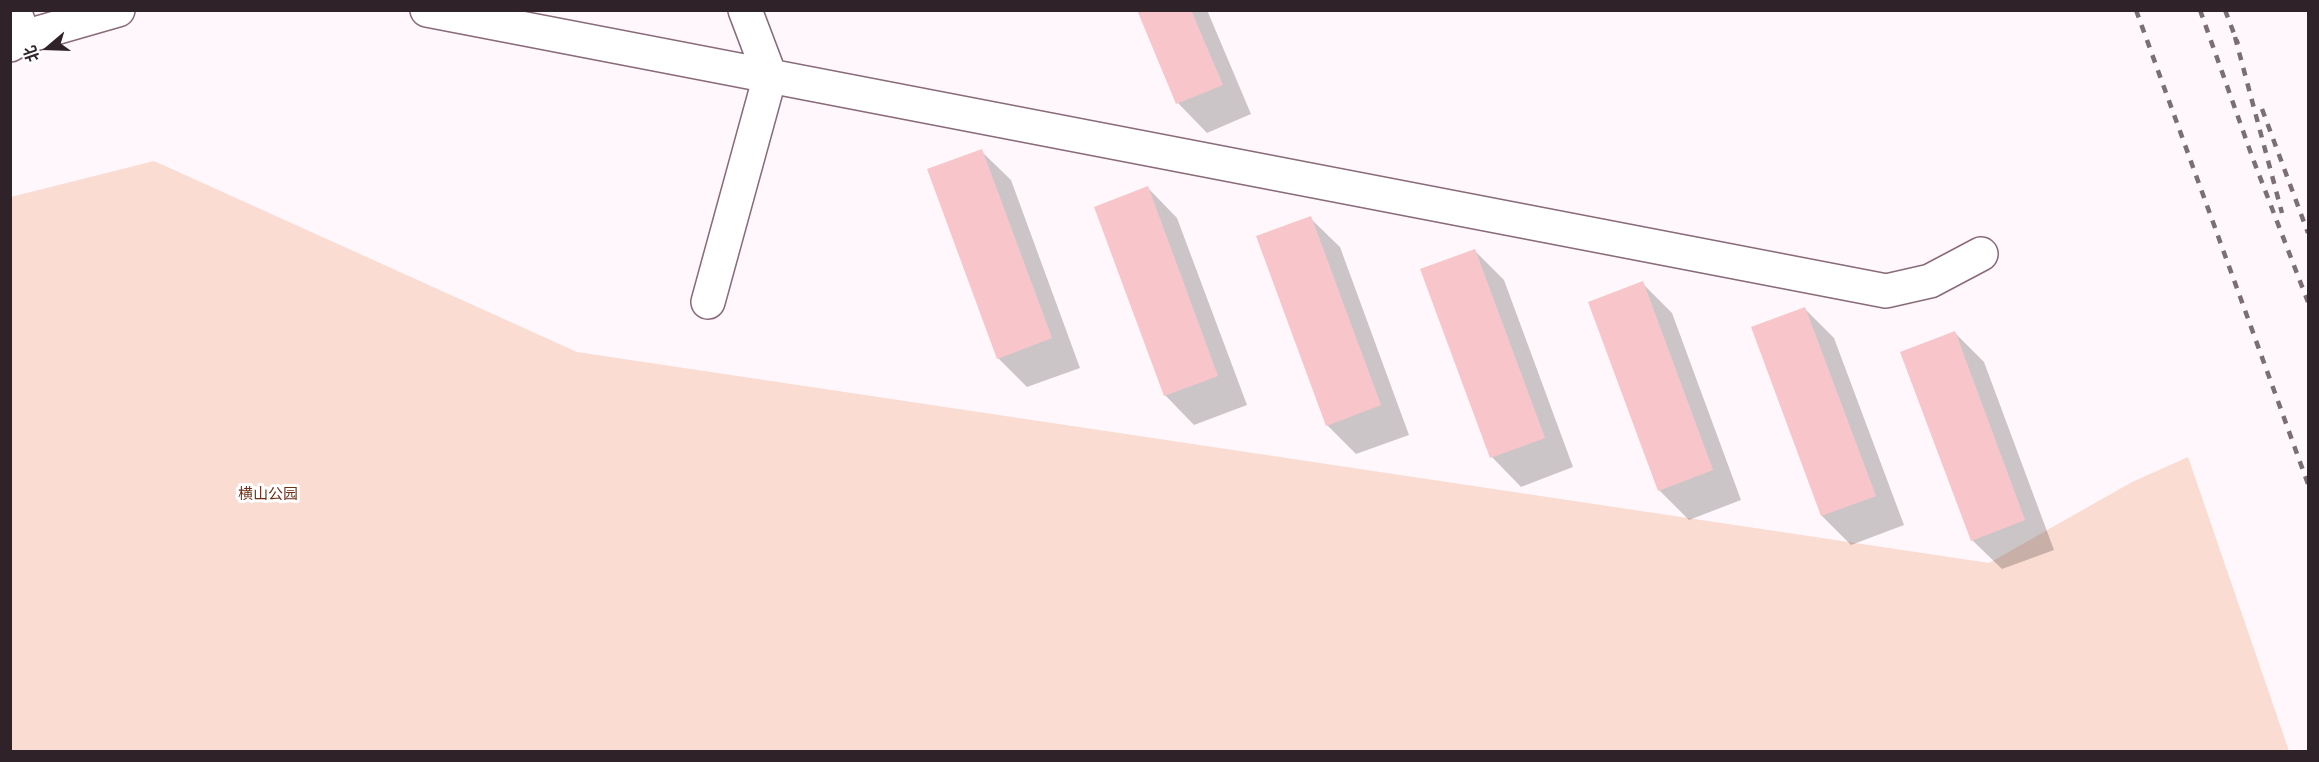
<!DOCTYPE html>
<html>
<head>
<meta charset="utf-8">
<style>
  body { margin:0 }
  #map { position:relative; width:2319px; height:762px; overflow:hidden; background:#fff7fb; font-family:"Open Sans","Noto Sans SC",sans-serif }
  canvas { display:block }
  .frame { position:absolute; inset:0; border:12px solid #302229; pointer-events:none }
  .north { position:absolute; left:18px; top:18px; width:60px; height:60px; -webkit-text-stroke:4px #fff; paint-order:stroke; rotate:251deg; font-size:16px; font-weight:700; line-height:24px; text-align:center; color:#302229 }
  .north::after { content:''; display:block; margin:auto; width:21px; height:27px; background:#302229; clip-path:polygon(50% 0,100% 100%,50% 72%,0 100%) }
</style>
</head>
<body>
<div id="map">
<canvas width="2319" height="762"></canvas>
<div class="frame"></div>
<div class="north">北</div>
</div>
<script>
const ctx = document.querySelector('canvas').getContext('2d');
ctx.lineJoin = 'round';
function fill(path, color) { ctx.fillStyle = color; ctx.fill(path, 'evenodd'); }
const shape = rows => new Path2D(rows.map(r => 'M' + r).join(''));
function trace(path, color, width, dash) { ctx.strokeStyle = color; ctx.lineWidth = width; ctx.lineCap = dash ? 'butt' : 'round'; ctx.setLineDash(dash || []); ctx.stroke(path); }
function label(font, color, halo, rows, align = 'center') {
  ctx.font = font + ' "Open Sans","Noto Sans SC",sans-serif'; ctx.lineWidth = 6; ctx.setLineDash([]); ctx.textBaseline = 'middle'; ctx.strokeStyle = halo; ctx.fillStyle = color; for (const [text, x, y, turn = 0] of rows) {
    ctx.save(); ctx.translate(x, y); ctx.rotate((+turn || 0) * Math.PI / 180); ctx.textAlign = isNaN(turn) ? turn : align; if (halo) ctx.strokeText(text, 0, 0); ctx.fillText(text, 0, 0); ctx.restore();
  }
}
fill(shape([
  [154,161,577,352,1989,563,2132,482,2188,457,2289,751,11,751,11,197]
]), '#fadcd2');
fill(shape([
  [1138,10,1207,10,1251,114,1207,133,1178,103],
  [981,151,1011,180,1080,368,1027,387,998,358],
  [1148,188,1177,218,1247,405,1194,425,1165,395],
  [1310,218,1340,247,1409,435,1356,454,1327,425],
  [1474,250,1504,280,1573,467,1521,487,1492,457],
  [1642,283,1672,313,1741,500,1689,520,1659,490],
  [1805,309,1834,338,1904,525,1851,545,1822,516],
  [1955,333,1984,362,2054,550,2002,569,1972,540]
]), '#0003');
fill(shape([
  [1137,10,1191,10,1223,85,1176,104],
  [982,149,1052,338,997,359,927,169],
  [1148,186,1218,376,1164,396,1094,207],
  [1311,216,1381,405,1326,426,1256,236],
  [1475,249,1545,438,1490,458,1420,269],
  [1643,281,1713,470,1658,491,1588,302],
  [1805,307,1876,496,1821,516,1751,327],
  [1955,331,2025,520,1971,541,1900,352]
]), '#f8c6ca');
const minor = shape([
  [14,10,24,37],
  [427,10,1886,291,1930,281,1981,254],
  [10,45,24,37,118,10],
  [708,302,770,76,745,10]
]);
trace(minor, '#896a79', 36);
trace(minor, '#fff', 33);
trace(shape([
  [2136,10,2308,484],
  [2200,10,2253,159,2308,302],
  [2225,10,2238,44],
  [2235,37,2282,213],
  [2262,109,2308,233]
]), '#7b6f75', 4.5, [8, 8]);
label('15px', '#722f18', '#fff', [
  ["横山公园",268,495]
]);
</script>
</body>
</html>
